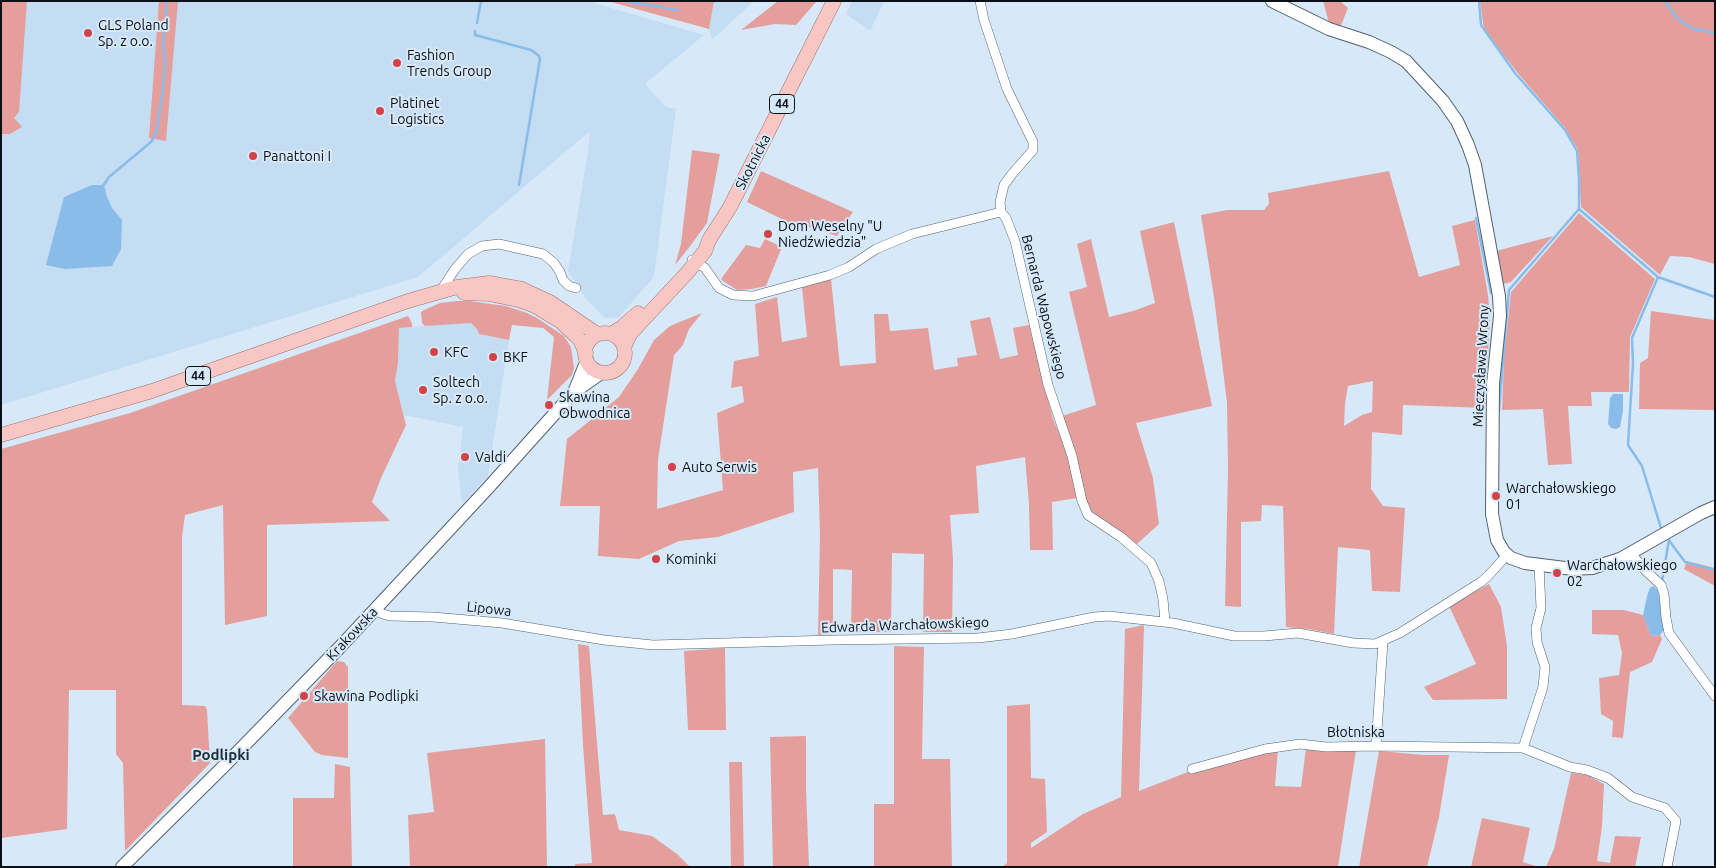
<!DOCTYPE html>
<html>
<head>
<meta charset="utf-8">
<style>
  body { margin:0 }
  #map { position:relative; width:1716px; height:868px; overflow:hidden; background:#d7e9f9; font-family:Ubuntu,sans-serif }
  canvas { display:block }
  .frame { position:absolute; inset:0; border:2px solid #0a1016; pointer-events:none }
</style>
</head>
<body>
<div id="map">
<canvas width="1716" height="868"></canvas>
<div class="frame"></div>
</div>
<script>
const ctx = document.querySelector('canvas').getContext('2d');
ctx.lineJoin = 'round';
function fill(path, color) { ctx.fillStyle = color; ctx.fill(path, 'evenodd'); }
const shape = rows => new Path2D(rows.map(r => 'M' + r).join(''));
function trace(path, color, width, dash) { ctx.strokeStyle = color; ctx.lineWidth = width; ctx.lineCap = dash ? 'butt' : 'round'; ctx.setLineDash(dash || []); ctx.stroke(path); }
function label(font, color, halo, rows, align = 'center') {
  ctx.font = font + ' Ubuntu,sans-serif'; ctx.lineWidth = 4; ctx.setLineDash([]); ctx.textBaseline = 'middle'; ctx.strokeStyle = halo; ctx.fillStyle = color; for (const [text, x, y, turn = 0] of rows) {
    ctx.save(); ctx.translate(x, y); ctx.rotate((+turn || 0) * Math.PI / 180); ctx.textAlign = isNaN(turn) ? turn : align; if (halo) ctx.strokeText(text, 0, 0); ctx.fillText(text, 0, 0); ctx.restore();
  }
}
fill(shape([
  [1,1,588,1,704,35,645,84,666,107,676,109,654,277,618,318,605,318,586,299,568,271,588,151,590,131,418,277,1,405],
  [714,1,754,1,712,40,709,29],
  [852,1,881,1,883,4,870,31,846,14],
  [471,322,477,329,479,334,509,340,488,476,462,504,458,470,463,427,404,415,395,381,398,363,399,328]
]), '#c4ddf2');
fill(shape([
  [1,1,27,1,19,112,14,118,22,127,10,134,1,134],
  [159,1,178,1,166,141,149,138],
  [607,1,714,1,709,29],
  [778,1,817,1,796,25,775,24,741,30],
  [1323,1,1340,1,1348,8,1340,28,1329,23],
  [1480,1,1715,1,1715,264,1689,257,1670,256,1660,275,1581,207,1578,150,1565,128,1521,77,1484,30],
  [692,150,720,154,707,223,691,245,675,265,681,244],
  [761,171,853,212,837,236,813,228,794,225,747,202],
  [1389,171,1419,277,1460,265,1452,226,1475,220,1488,295,1490,319,1485,408,1403,405,1402,435,1372,432,1371,489,1383,506,1405,508,1400,592,1372,591,1370,550,1338,547,1334,634,1308,629,1286,627,1283,506,1262,505,1261,521,1241,522,1241,607,1225,606,1228,470,1227,403,1214,297,1201,215,1227,210,1264,210,1269,204,1268,193],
  [1373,381,1372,412,1362,415,1344,426,1345,403,1348,386],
  [1579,213,1655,279,1630,337,1629,392,1591,392,1592,406,1568,406,1572,464,1548,465,1543,409,1502,410,1504,360,1511,292],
  [1174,222,1212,406,1136,423,1153,478,1159,524,1137,544,1089,512,1059,417,1096,405,1069,292,1087,287,1077,244,1091,239,1109,317,1133,311,1155,303,1140,231],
  [1553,236,1511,282,1503,284,1496,251],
  [765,239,782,247,766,286,752,289,737,290,723,281,721,279,746,245,760,248],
  [831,279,840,366,876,363,874,314,888,314,890,331,928,328,934,370,958,366,957,358,977,355,970,321,990,317,1000,359,1018,355,1013,328,1029,325,1053,419,1069,456,1077,498,1052,502,1053,550,1030,550,1029,504,1025,457,976,466,979,513,950,515,953,560,952,632,923,632,924,554,892,553,891,632,851,632,852,570,833,569,833,634,818,635,820,535,818,468,793,472,794,512,718,537,679,541,639,559,598,556,600,506,560,506,567,439,619,397,638,369,654,340,670,326,702,313,689,329,683,345,674,355,658,459,657,509,723,490,717,413,744,402,742,386,731,388,734,361,759,356,755,304,777,297,782,342,807,337,802,287],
  [457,301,469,301,506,306,527,313,537,318,564,336,571,347,574,368,572,375,547,400,554,337,543,328,512,325,509,340,479,334,477,329,471,323,425,326,422,323,421,312,424,310,440,303],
  [1651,311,1715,320,1715,410,1639,409,1640,363,1648,358],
  [408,316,412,323,412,327,399,328,398,363,395,381,406,425,381,478,372,502,390,521,267,525,267,616,225,625,223,505,185,515,182,537,182,705,205,706,207,710,210,763,125,851,123,763,116,754,116,690,69,690,67,829,1,838,1,449,130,413],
  [1687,561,1715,568,1715,586,1684,569],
  [1489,584,1501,607,1507,646,1507,699,1433,700,1424,687,1476,664,1449,606],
  [1592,610,1624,610,1643,615,1651,636,1660,635,1662,639,1652,662,1630,672,1623,738,1612,737,1613,721,1601,714,1599,678,1619,675,1622,653,1618,635,1592,634],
  [1144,625,1139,791,1193,770,1278,749,1275,786,1301,787,1306,748,1356,750,1338,867,1002,867,1007,863,1007,706,1030,704,1031,778,1045,779,1047,832,1031,843,1031,848,1083,814,1121,797,1125,629],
  [578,644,589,646,603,815,615,814,619,830,652,836,677,854,688,865,692,867,575,867,575,864,592,863,583,745],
  [894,646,924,647,922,759,950,759,952,867,874,867,874,804,894,804],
  [725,648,726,730,688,730,684,651],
  [337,661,344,662,348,667,348,758,322,755,315,752,288,718],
  [806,736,806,789,809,867,773,867,770,737],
  [545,739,547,867,410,867,408,815,434,812,427,753],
  [1379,751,1424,755,1449,755,1439,817,1427,867,1359,867],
  [729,762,742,762,744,867,731,867],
  [335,764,350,767,352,867,293,867,293,798,334,798],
  [1571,773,1587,775,1604,784,1602,827,1597,861,1610,863,1615,836,1641,837,1635,867,1546,867,1554,849],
  [1482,818,1530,828,1523,862,1539,867,1471,867]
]), '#e49f9c');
fill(shape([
  [92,185,104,185,107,197,112,208,122,220,121,249,112,266,65,269,46,265,64,197],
  [1613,394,1623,394,1623,411,1620,427,1616,429,1611,428,1608,424,1610,398],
  [1653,586,1658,590,1664,630,1660,635,1651,636,1643,615,1647,596,1650,588]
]), '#89bce8');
trace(shape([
  [624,1,678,10],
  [1479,1,1481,25,1515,73,1565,130,1577,151,1579,179,1579,209,1658,277,1715,297],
  [1665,1,1676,17,1691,28,1715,33],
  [477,23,481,1],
  [475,31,475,35,531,50,539,56,540,59,519,185],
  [103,186,109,177,151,142,156,134,163,89,165,62,163,43,167,1],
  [1476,218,1491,293],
  [1658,277,1632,338,1633,363,1628,445,1642,466,1661,528],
  [1499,410,1509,290,1579,209],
  [1668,539,1685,562,1715,570],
  [1662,581,1669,540]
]), '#89bce8', 2.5);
const street = shape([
  [980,1,984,20,1007,89,1033,142,1033,150,1012,174,1004,185,1000,202,1001,212],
  [692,260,705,268,719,288,733,295,753,296,830,275,849,267,876,249,912,234,1001,212,1006,218,1015,241,1048,385,1072,456,1082,501,1088,515,1121,537,1151,563,1159,581,1163,599,1165,622],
  [440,292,455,269,468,254,482,246,499,244,543,254,554,263,560,272,563,280,569,286,576,288],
  [1631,553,1645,570,1661,585,1664,594,1666,618,1669,633,1715,696],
  [375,610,383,614,390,616,433,617,502,623,604,640,653,645,833,640,978,638,1012,634,1094,617,1109,616,1173,623,1234,636,1264,636,1298,633,1353,643,1375,644,1400,633,1481,582,1488,576,1507,555],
  [1376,746,1383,642],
  [1523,748,1543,687,1545,667,1537,642,1536,628,1541,608,1539,565],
  [1192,769,1265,749,1300,744,1326,747,1376,746,1523,748,1570,767,1587,770,1608,778,1632,797,1665,808,1676,821,1667,867]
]);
const secondary = shape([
  [1272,1,1329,29,1369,42,1391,52,1406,61,1443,101,1457,121,1468,145,1475,165,1499,296,1500,316,1493,384,1492,514,1497,540,1504,552,1511,558,1525,563,1573,569,1592,568,1620,559,1701,513,1715,507],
  [575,390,587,360],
  [122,867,225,765,340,647,488,488,574,392,601,373]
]);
const primary = shape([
  [464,293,489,294,518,300,535,306,560,321,576,336,580,340,586,353],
  '585 353a20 20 0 1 1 40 0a20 20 0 1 1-40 0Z',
  [611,334,621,328,638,313],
  [624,347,630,334,687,273,705,251,709,240,730,207,834,1],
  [1,435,152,391,408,301,457,287,489,283,522,289,550,302,597,334]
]);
trace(street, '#52616f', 10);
trace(secondary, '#52616f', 14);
trace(primary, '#a26e6e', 15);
trace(street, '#fff', 9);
trace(secondary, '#fff', 12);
trace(primary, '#f8c7c4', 14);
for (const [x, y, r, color] of [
  [88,33,5,"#d24348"],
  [397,63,5,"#d24348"],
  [380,111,5,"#d24348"],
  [253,156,5,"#d24348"],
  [768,234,5,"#d24348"],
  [434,352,5,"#d24348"],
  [493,357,5,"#d24348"],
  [423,390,5,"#d24348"],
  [549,405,5,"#d24348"],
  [465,457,5,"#d24348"],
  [672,467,5,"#d24348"],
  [1496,496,5,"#d24348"],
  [656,559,5,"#d24348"],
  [1557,573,5,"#d24348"],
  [304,696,5,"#d24348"]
]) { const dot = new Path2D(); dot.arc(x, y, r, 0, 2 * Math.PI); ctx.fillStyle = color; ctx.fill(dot); trace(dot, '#d7e9f9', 2); }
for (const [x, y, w] of [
  [782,104,25],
  [198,376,25]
]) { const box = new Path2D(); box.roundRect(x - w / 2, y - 9.5, w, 19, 4); ctx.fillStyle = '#d7e9f9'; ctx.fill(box); trace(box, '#0a1016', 1); }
label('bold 12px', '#0a1016', null, [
  ["44",782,104],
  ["44",198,376]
]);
label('14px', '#0a1016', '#d7e9f9', [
  ["GLS Poland",98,25],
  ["Sp. z o.o.",98,41],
  ["Fashion",407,55],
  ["Trends Group",407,71],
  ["Platinet",390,103],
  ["Logistics",390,119],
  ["Panattoni I",263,156],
  ["Dom Weselny \"U",778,226],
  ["Niedźwiedzia\"",778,242],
  ["KFC",444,352],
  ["BKF",503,357],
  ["Soltech",433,382],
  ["Sp. z o.o.",433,398],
  ["Skawina",559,397],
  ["Obwodnica",559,413],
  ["Valdi",475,457],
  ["Auto Serwis",682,467],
  ["Warchałowskiego",1506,488],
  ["01",1506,504],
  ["Kominki",666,559],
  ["Warchałowskiego",1567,565],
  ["02",1567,581],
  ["Skawina Podlipki",314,696]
], 'left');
label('14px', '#0a1016', '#d7e9f9', [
  ["Skotnicka",753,162,-63],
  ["Bernarda Wapowskiego",1044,307,76],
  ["Mieczysława Wrony",1481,366,-87],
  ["Lipowa",489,609,6],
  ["Edwarda Warchałowskiego",905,625,-2],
  ["Krakowska",352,634,-47],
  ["Błotniska",1356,732]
]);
label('bold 15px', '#1f2d3a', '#d7e9f9', [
  ["Podlipki",221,755]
]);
</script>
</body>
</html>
